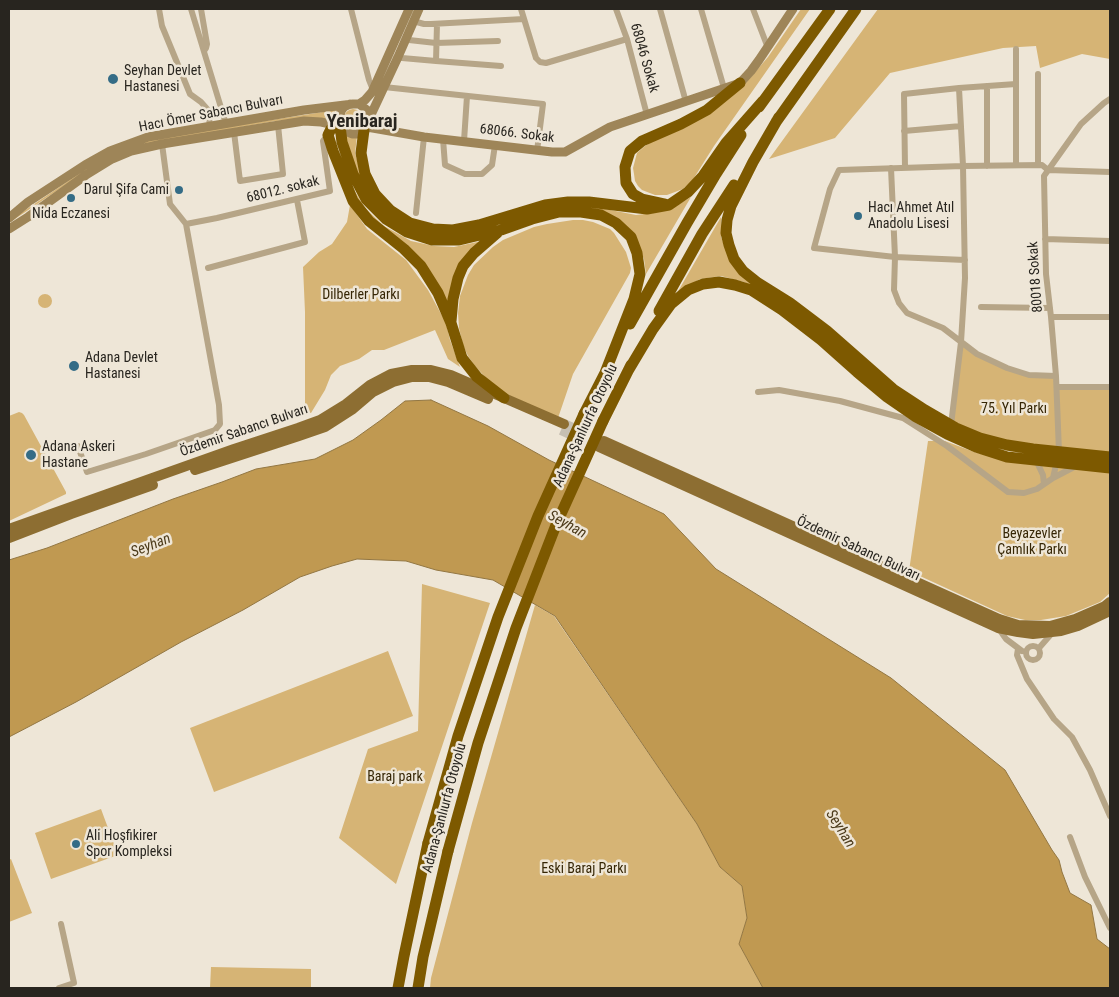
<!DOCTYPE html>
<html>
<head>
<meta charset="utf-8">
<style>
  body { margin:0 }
  #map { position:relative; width:1119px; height:997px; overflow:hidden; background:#eee6d7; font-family:"Roboto Condensed",sans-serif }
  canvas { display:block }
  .frame { position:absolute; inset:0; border:10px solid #28251f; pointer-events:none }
</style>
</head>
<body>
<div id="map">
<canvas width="1119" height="997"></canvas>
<div class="frame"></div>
</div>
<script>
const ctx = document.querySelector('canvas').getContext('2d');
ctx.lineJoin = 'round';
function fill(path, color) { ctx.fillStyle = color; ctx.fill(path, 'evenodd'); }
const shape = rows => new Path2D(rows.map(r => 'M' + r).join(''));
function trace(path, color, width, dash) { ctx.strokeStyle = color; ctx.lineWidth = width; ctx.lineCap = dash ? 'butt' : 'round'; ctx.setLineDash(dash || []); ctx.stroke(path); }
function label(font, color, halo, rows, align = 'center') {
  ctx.font = font + ' "Roboto Condensed",sans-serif'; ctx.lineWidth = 5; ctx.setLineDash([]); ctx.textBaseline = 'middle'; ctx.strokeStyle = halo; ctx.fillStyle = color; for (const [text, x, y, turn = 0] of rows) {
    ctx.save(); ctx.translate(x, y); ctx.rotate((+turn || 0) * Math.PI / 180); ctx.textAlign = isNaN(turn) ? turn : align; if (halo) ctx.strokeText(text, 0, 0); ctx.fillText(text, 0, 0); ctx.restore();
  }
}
fill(shape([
  [801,9,810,9,714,146,692,181,683,189,667,195,655,195,642,190,638,186,635,181,634,174,633,168,637,153,645,146,751,77,768,57],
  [878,9,1110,9,1110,59,1082,54,1040,68,1036,46,1003,48,890,73,835,138,769,159],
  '344 118a9 9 0 1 1 18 0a9 9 0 1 1-18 0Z',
  [336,110,331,119,320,118,276,121,142,144,92,167,9,223,9,221,101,159,137,143,219,128],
  [346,136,357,136,355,153,363,180,377,201,390,214,402,221,417,228,429,232,446,233,461,232,538,210,565,205,585,205,636,215,653,213,674,207,691,197,646,274,644,259,638,244,625,226,608,215,583,208,566,208,539,213,461,235,446,237,429,235,416,232,399,225,389,217,375,203,360,182,350,153],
  [351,185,365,208,384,226,411,241,434,246,454,247,482,241,447,309,437,286,361,207],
  [350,205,367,229,406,260,428,290,446,323,450,340,460,367,448,359,435,330,384,350,372,350,359,359,340,366,331,375,325,390,311,413,305,412,305,312,303,267,319,252,332,244,347,222],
  [721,217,721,237,729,258,746,278,800,313,821,330,863,368,889,389,922,413,958,433,985,443,1015,450,1047,454,1046,456,1015,452,984,445,957,435,921,415,862,372,820,332,797,315,761,291,744,282,721,276,700,279,677,293],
  [573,220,583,220,593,222,610,229,614,233,626,252,631,268,630,273,573,374,558,418,507,395,487,379,475,366,468,356,463,345,459,328,458,313,460,296,468,275,474,265,493,247,503,240,534,227,547,224],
  '38 301a7 7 0 1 1 14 0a7 7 0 1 1-14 0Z',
  [961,342,977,354,1029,375,1056,376,1057,387,1110,387,1110,457,1007,445,951,425],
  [19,412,22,413,24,415,66,492,66,494,9,521,9,416],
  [928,441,945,441,977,453,1110,473,1110,593,1100,602,1066,616,1041,620,1025,620,1007,616,909,571],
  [422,584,490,603,396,884,339,838,368,749,418,731],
  [535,605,554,616,697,824,720,867,742,886,747,918,739,944,763,988,430,988,431,978,472,823],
  [388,651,413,716,214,792,190,728],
  [101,809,118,855,51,879,35,833],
  [11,859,32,913,9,922,9,860],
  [211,967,311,969,311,988,210,988]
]), '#d6b475');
const water = shape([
  [431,400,488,426,549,460,664,514,716,569,891,678,1005,770,1052,850,1059,860,1062,872,1070,893,1091,905,1097,939,1110,949,1110,988,763,988,739,944,747,918,742,886,720,867,697,824,555,616,493,580,436,570,406,561,357,559,332,566,300,577,243,610,181,642,76,702,9,737,9,560,47,548,173,499,222,482,256,469,315,459,353,440,381,420,405,401,431,400]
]);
fill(water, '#c09951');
trace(water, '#927642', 1);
trace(shape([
  [564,424,603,441],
  [561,430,599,447]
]), '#c6bfb2', 10, [10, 5]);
trace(shape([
  [159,9,162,26,190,94,201,102,208,110,210,126],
  [191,9,226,124],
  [201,9,207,44,206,48,204,51],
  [351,9,369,80,373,90],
  [521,9,536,58,540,62,546,63,627,39],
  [616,9,627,39,647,115],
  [660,9,686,102],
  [701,9,724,88],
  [753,9,768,48],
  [413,21,424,24,431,24,524,19],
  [406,38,409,40,436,43,498,41],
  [1016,49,1016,165],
  [398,57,402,58,436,61,501,66],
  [436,61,437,24],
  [384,87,543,104,537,151],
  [904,131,961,126],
  [234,132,240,181,283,174,278,125],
  [443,139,445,165,465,174,482,174,492,165,495,145],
  [464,141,467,96],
  [1038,165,1038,74],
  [987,166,987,86],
  [891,168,895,257,894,290,899,303,907,313,943,328,977,354,1007,368,1029,375,1056,376],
  [905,168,904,94,959,88,1016,84],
  [416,213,424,137],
  [186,224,217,218,330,191,323,141,328,135],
  [1045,239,1110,241],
  [965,260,895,257,814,248,830,189,839,170,963,166,1042,165,1048,170,1110,172],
  [208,268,305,242,297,200],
  [981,307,1050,308],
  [1051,317,1110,317],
  [1057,387,1110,387],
  [758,392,779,390,840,401,903,418,947,446,1008,492,1024,493,1037,489,1053,478,1076,466],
  [951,425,961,342,965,278,963,166,959,88],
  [78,446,87,472,146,454,215,430,220,424,219,405,186,224,170,204,162,144],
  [1036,460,1043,475,1044,484],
  [1053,478,1059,452,1056,376,1051,317,1046,274,1044,176,1081,124,1104,103,1110,99],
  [999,629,1006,639,1022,651],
  '1026 653a7 7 0 1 1 14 0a7 7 0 1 1-14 0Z',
  [1039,648,1053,632],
  [1018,649,1017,655,1027,679,1054,719,1072,737,1090,770,1110,816],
  [1070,837,1085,877,1110,928],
  [59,988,74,983,61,924]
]), '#b6a587', 6);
trace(shape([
  [359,104,365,100,372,92,409,9],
  [369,119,398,57,419,9],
  [367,127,424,137,552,152,565,152,610,127,740,83,751,71,759,60,793,9],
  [9,218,28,202,85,165,110,151,148,137,304,110,353,104,359,104,367,110,369,119,366,129,357,134,352,134,343,130,339,121,341,111,344,107,350,104],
  [9,229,28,217,86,175,112,159,131,151,162,144,304,121,321,122,340,126]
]), '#9e8558', 9);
trace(shape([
  [604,441,999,619,1018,625,1050,626,1075,619,1105,606,1110,602],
  [599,447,998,628,1018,632,1033,634,1061,631,1078,626,1110,611],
  [195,470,299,436,325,427,353,409,373,392,393,382,412,377,429,377,448,382,488,399],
  [9,529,234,449,298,428,320,420,346,404,370,385,391,374,412,370,431,370,451,375,564,424],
  [9,538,71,514,153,485]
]), '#8d6e32', 10);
trace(shape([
  [759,107,830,9],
  [779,117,753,162,731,206,727,220,726,233,729,245,734,259,743,271,758,283,790,303,827,331,893,389,925,410,956,428,980,438,1007,445,1033,449,1110,457],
  [776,122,856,9],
  [364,130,361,153,365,174,375,194,390,210,410,223,433,229,453,230,479,225,545,205,568,202,589,202,647,209,669,205,688,192,703,176,726,143,763,101],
  [665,204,642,199,633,194,626,183,625,167,630,151,642,141,681,124,707,110,740,83],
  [659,311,702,234,734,185],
  [451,321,453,299,458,278,463,266,474,253,497,233],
  [630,324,687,223,716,174,741,135],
  [628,371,653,329,671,304,688,290,703,284,719,282,735,285,751,290,782,310,821,340,857,372,887,397,916,417,947,434,976,447,1007,457,1110,468],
  [504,398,477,377,462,358,451,323,438,293,421,266,404,249,369,221,353,201,333,151,328,135,331,129,340,126,342,142,353,174,366,199,386,219,407,232,432,240,459,240,501,230,532,219,559,212,581,212,601,215,616,223,631,237,637,253,640,274,634,299,603,378],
  [584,414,606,371],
  [603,421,631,365],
  [398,988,404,956,428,843],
  [418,988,423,957,448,851]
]), '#7d5900', 11);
trace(shape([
  [428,843,458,736,498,617,538,516,584,414],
  [448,851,478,743,516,628,556,525,603,421]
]), '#7d5900', 11);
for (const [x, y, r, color] of [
  [113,79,6,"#346c86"],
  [179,190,5,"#346c86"],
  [71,198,5,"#346c86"],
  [858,216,5,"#346c86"],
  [74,366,6,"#346c86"],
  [31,455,6,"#346c86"],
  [76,844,5,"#346c86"]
]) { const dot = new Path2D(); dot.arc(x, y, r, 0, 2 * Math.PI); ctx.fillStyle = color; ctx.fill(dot); trace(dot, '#eee6d7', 2); }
label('14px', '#28251f', '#eee6d7', [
  ["68046 Sokak",644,58,74],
  ["Hacı Ömer Sabancı Bulvarı",211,114,-11],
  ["68066. Sokak",517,134,7],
  ["68012. sokak",283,190,-14],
  ["80018 Sokak",1036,277,-94],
  ["Adana-Şanlıurfa Otoyolu",586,426,-65],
  ["Özdemir Sabancı Bulvarı",244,431,-19],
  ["Özdemir Sabancı Bulvarı",858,549,25],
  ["Adana-Şanlıurfa Otoyolu",445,808,-75]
]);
label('14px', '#28251f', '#eee6d7', [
  ["Seyhan Devlet",124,71],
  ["Hastanesi",124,87],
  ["Darul Şifa Cami",169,190,"right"],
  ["Hacı Ahmet Atıl",868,208],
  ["Anadolu Lisesi",868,224],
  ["Nida Eczanesi",71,214,"center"],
  ["Adana Devlet",85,358],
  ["Hastanesi",85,374],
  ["Adana Askeri",42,447],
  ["Hastane",42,463],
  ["Ali Hoşfikirer",86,836],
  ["Spor Kompleksi",86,852]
], 'left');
label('14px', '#362605', '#eee6d7', [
  ["Dilberler Parkı",361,295],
  ["75. Yıl Parkı",1014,409],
  ["Beyazevler",1032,534],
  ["Çamlık Parkı",1032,550],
  ["Baraj park",395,777],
  ["Eski Baraj Parkı",584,869]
]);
label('italic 15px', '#4d3c1c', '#eee6d7', [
  ["Seyhan",567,525,29],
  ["Seyhan",151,546,-21],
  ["Seyhan",840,829,58]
]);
label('bold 19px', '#28251f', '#eee6d7', [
  ["Yenibaraj",362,122]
]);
</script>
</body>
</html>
